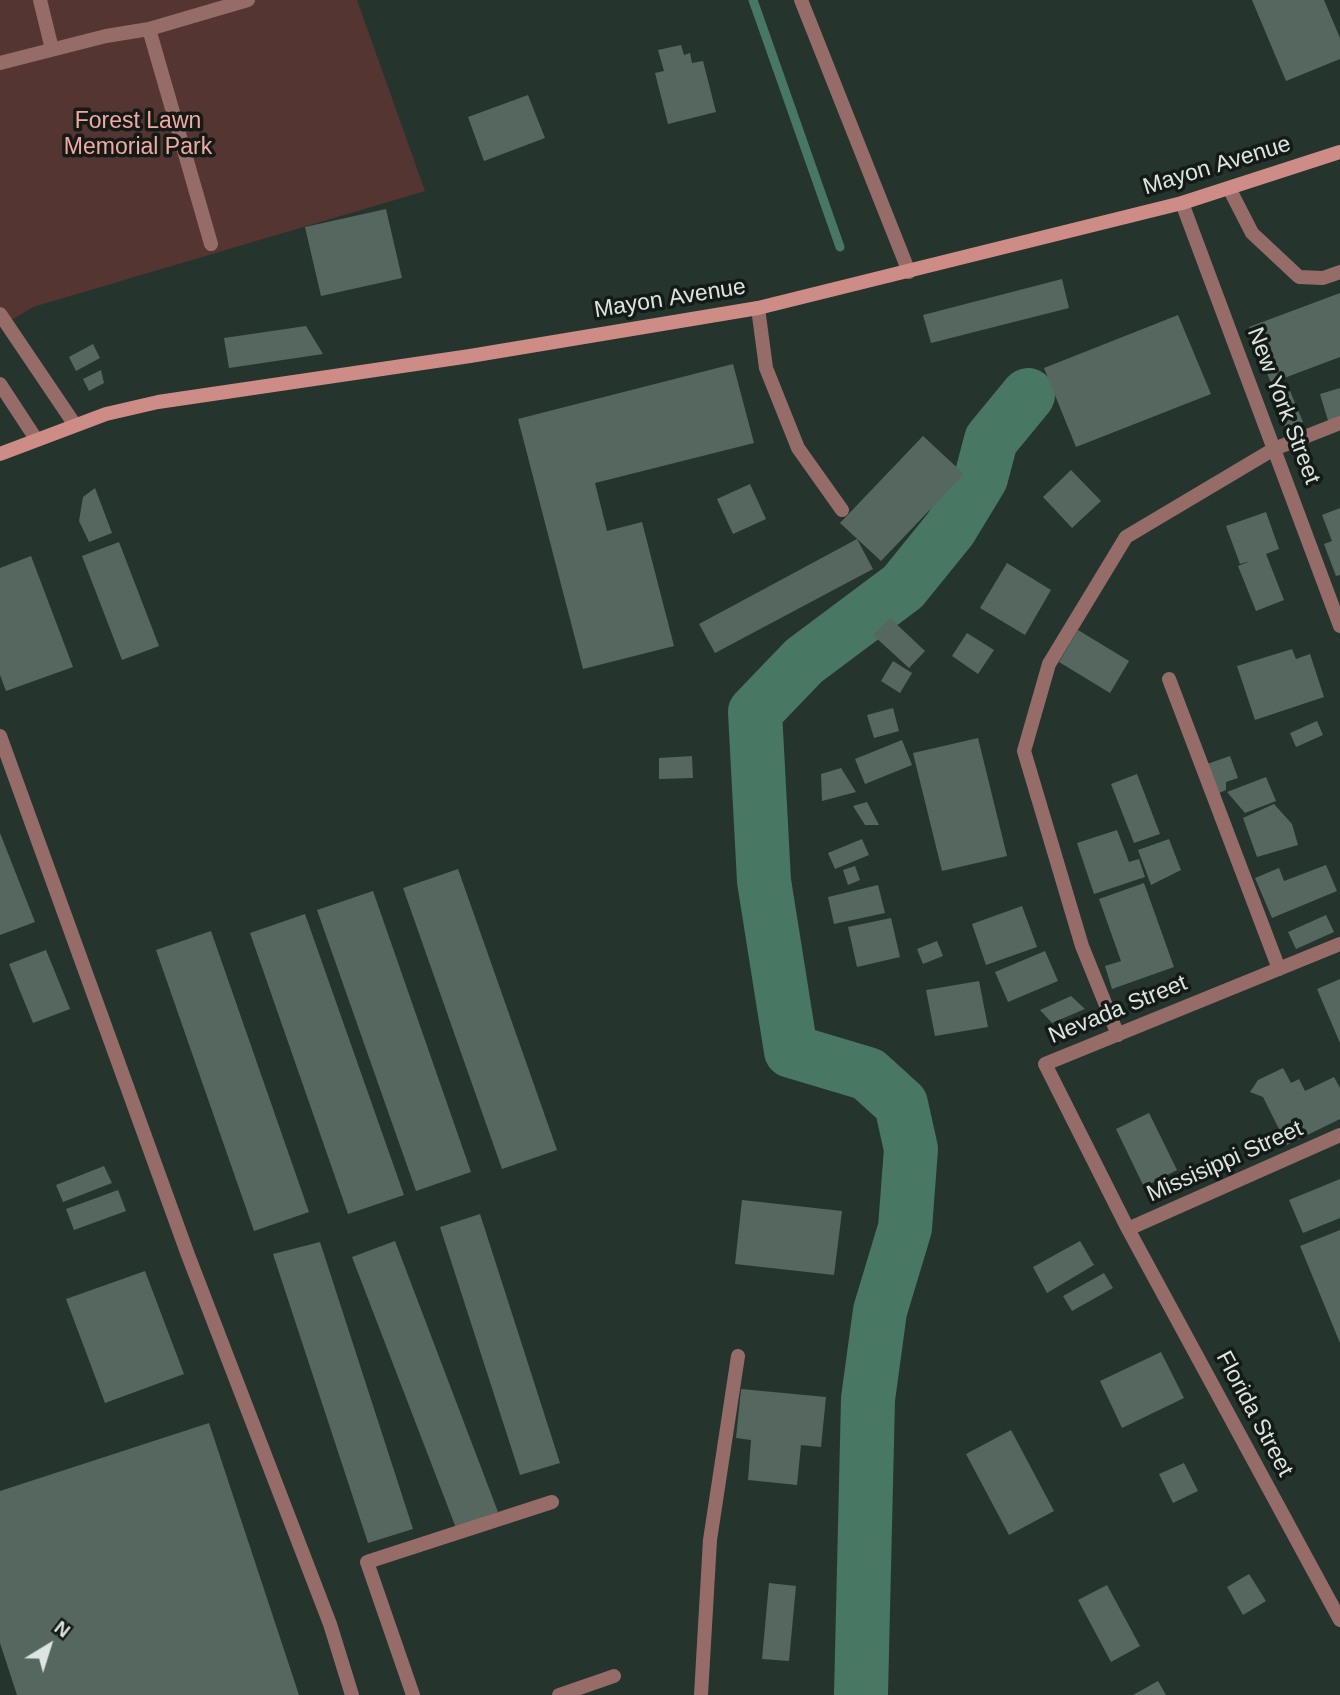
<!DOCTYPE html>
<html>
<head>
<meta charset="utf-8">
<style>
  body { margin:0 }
  #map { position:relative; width:1340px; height:1695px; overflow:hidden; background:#25352e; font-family:Helvetica,sans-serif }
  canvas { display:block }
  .north { position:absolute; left:14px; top:1611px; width:70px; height:70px; -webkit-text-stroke:5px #141b17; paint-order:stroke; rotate:38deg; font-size:19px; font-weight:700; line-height:28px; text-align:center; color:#dce5e1 }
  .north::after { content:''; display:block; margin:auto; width:24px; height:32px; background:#dce5e1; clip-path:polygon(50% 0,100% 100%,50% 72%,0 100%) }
</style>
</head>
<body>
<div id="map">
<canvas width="1340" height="1695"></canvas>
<div class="north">N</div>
</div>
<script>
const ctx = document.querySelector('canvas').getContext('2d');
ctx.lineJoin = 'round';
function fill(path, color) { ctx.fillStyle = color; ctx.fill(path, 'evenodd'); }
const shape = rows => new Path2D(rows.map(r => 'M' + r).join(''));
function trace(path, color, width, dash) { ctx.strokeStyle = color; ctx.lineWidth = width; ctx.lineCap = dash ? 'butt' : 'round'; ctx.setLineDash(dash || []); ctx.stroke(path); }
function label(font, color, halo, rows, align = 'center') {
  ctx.font = font + ' Helvetica,sans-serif'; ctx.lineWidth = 7; ctx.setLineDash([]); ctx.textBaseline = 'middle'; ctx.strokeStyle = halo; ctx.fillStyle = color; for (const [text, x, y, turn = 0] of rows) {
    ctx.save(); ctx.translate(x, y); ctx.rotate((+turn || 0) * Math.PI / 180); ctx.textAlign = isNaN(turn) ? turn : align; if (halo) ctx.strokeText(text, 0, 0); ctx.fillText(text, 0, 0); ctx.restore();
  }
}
fill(shape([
  [0,0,357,0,425,191,33,307,0,327]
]), '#543532');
trace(shape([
  [753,0,840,247]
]), '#487763', 9);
trace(shape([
  [861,1695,868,1399,880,1311,905,1228,911,1149,901,1104,868,1074,791,1051,764,881,755,712,804,661,903,587,950,529,981,478,991,440,1028,395]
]), '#487763', 54);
fill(shape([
  [1252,0,1324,0,1340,38,1340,59,1286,81],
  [681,45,684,55,690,53,692,63,703,61,716,112,668,124,655,73,664,71,658,50],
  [528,95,545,138,484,161,468,117],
  [386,209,402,278,321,296,305,227],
  [1062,279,1069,308,931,343,923,315],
  [1340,293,1340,357,1271,383,1249,327],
  [1178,315,1211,394,1076,447,1044,368],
  [306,326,323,354,229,368,224,338],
  [93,344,100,358,76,371,69,357],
  [733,364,754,443,595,483,607,531,642,522,674,646,583,669,518,419],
  [101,370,104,383,89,391,83,379],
  [1340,388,1340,421,1329,424,1320,394],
  [1290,391,1303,422,1286,429,1273,399],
  [923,436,964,474,881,561,840,523],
  [1071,470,1101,501,1072,528,1043,497],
  [750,484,766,519,733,534,717,499],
  [95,488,112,533,89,542,79,521,83,497],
  [1340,508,1340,575,1336,576,1324,544,1332,541,1322,515],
  [1266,512,1279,549,1266,554,1284,600,1256,611,1238,566,1250,561,1240,564,1226,526],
  [857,539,873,569,715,653,699,624],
  [119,542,159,646,122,660,82,556],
  [31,556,73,667,6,691,0,675,0,568],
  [1007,563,1051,590,1025,635,980,608],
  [890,618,925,651,909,668,873,635],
  [1078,630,1129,661,1110,693,1059,662],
  [967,633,994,650,978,674,952,656],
  [1292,649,1296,659,1310,654,1324,697,1255,720,1237,666],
  [893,661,912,673,900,693,881,681],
  [893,708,899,731,874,738,867,715],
  [1317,721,1323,735,1296,747,1290,733],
  [978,738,1007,856,942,871,913,753],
  [902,740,912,765,865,784,855,759],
  [692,756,693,778,659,779,659,758],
  [1230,756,1238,778,1226,782,1226,790,1217,794,1207,764],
  [841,768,856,792,822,801,821,774],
  [1137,774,1160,834,1134,843,1111,784],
  [1266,777,1276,801,1245,813,1227,792],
  [867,802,879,825,865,825,853,806],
  [1274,804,1292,824,1298,845,1257,857,1243,818],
  [1117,830,1129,862,1139,859,1145,877,1094,894,1077,843],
  [0,833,35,922,0,935],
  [862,839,869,855,835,869,828,853],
  [1169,839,1181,870,1151,885,1138,850],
  [1326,865,1337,891,1272,918,1255,878,1279,868,1284,881],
  [855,866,860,880,848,885,843,870],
  [458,869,557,1150,502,1169,403,888],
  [1144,883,1174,967,1112,989,1105,966,1121,961,1099,899],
  [878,885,885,913,834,924,828,897],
  [373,891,471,1172,416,1191,317,910],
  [1022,906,1037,947,986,965,972,924],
  [305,914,404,1195,348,1214,250,933],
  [1326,915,1334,932,1296,949,1288,932],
  [891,918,900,957,857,967,848,927],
  [211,931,309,1212,254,1231,156,950],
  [937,941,943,956,923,964,917,949],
  [46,950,70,1009,33,1023,9,964],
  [1045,951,1058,981,1008,1002,995,972],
  [1340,979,1340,1043,1317,989],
  [979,981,988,1027,935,1036,926,990],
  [1071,996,1085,1009,1052,1023,1040,1010],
  [1283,1068,1291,1083,1299,1079,1305,1091,1334,1077,1340,1088,1340,1119,1287,1145,1263,1097,1250,1092,1258,1080],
  [1149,1113,1177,1170,1144,1187,1116,1129],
  [104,1166,112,1183,63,1202,56,1185],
  [1340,1179,1340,1218,1303,1233,1289,1200],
  [118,1190,126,1211,74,1230,66,1209],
  [742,1200,842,1211,834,1275,735,1264],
  [480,1214,560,1463,520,1475,440,1227],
  [1340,1230,1340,1343,1300,1246],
  [395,1241,498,1512,456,1528,352,1257],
  [1080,1241,1094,1265,1047,1293,1033,1267],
  [320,1242,413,1529,368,1543,273,1254],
  [145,1271,184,1374,105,1403,66,1299],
  [1104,1273,1113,1288,1072,1311,1063,1296],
  [1161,1352,1184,1398,1122,1428,1100,1381],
  [741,1389,826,1397,821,1447,801,1445,797,1485,748,1480,751,1440,736,1438],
  [209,1423,299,1695,17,1695,0,1643,0,1491],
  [1011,1430,1054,1511,1009,1535,966,1454],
  [1184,1463,1198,1491,1173,1503,1159,1474],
  [1249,1574,1266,1601,1243,1615,1227,1587],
  [769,1583,796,1586,789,1661,762,1659],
  [1107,1585,1140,1646,1111,1662,1078,1600],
  [1158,1681,1166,1695,1133,1695]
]), '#56675f');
trace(shape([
  [40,0,52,49],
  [149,29,211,244],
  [0,63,106,36,149,29,248,0],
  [1229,188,1252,233,1299,277,1323,278,1340,272],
  [758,308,766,368,798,448,842,510],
  [0,314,75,425],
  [0,384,36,439],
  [1169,679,1279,969],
  [0,736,188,1255,330,1624,352,1695],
  [413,1695,367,1562,552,1502],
  [559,1695,614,1676],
  [701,1695,710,1540,738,1356]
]), '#966c68', 14);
trace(shape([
  [801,0,909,272],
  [1182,203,1340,626],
  [1340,944,1045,1064,1128,1229,1340,1620],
  [1118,1035,1082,946,1024,751,1049,664,1126,537,1274,449,1340,423],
  [1128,1229,1340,1135]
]), '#966c68', 14);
trace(shape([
  [0,454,106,414,158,402,470,356,758,308,1182,203,1340,152]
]), '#ce8c86', 14);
label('23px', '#f4a8a2', '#141b17', [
  ["Forest Lawn",138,122],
  ["Memorial Park",138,148]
]);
label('23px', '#dce5e1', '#141b17', [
  ["Mayon Avenue",1217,166,-17],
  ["Mayon Avenue",670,299,-9],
  ["New York Street",1283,406,69],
  ["Nevada Street",1118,1010,-22],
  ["Missisippi Street",1225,1162,-24],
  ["Florida Street",1254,1414,62]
]);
</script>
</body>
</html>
